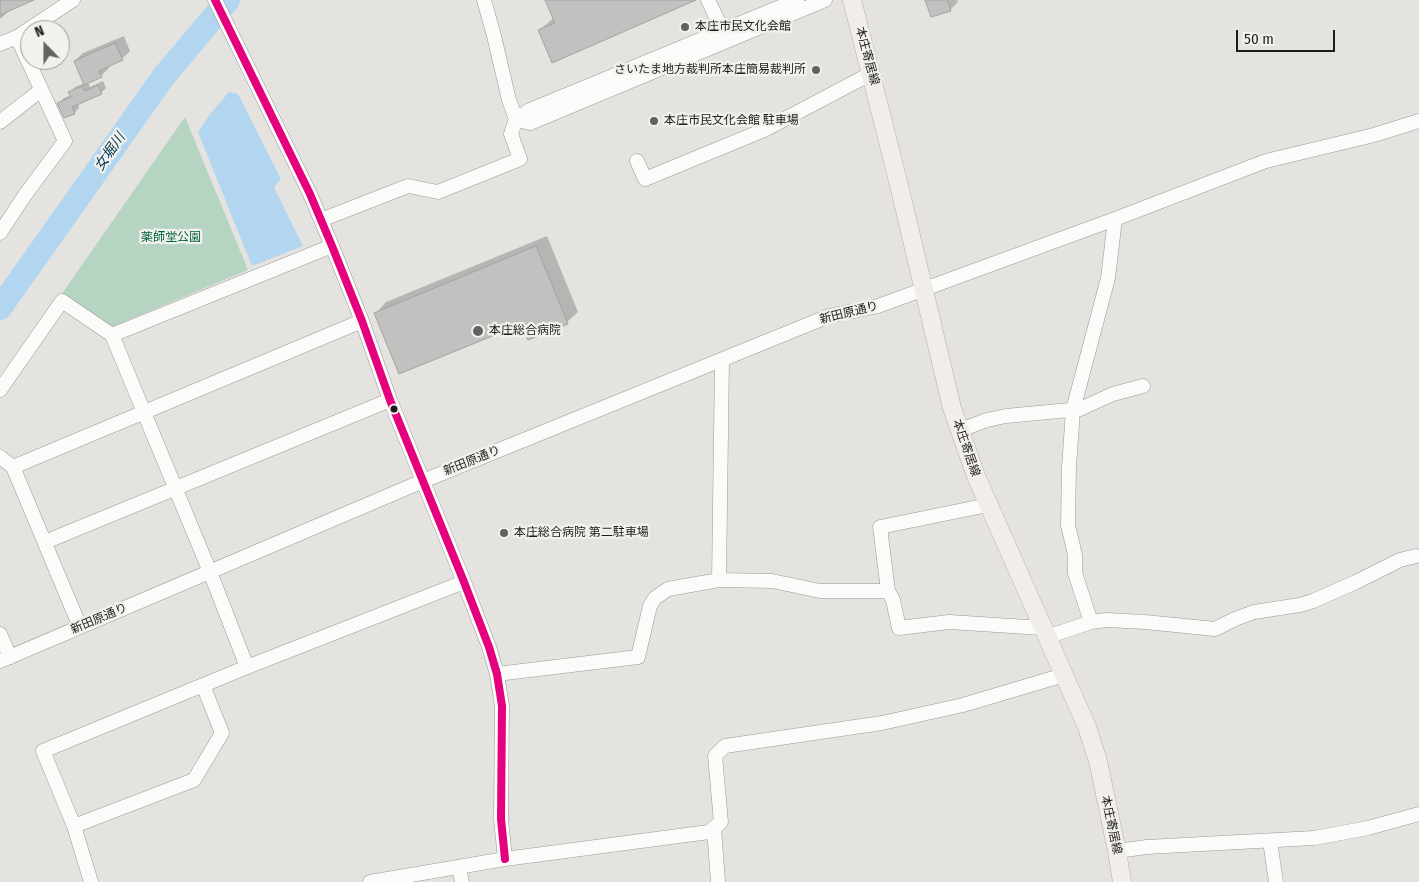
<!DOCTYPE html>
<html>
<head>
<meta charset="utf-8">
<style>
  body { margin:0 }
  #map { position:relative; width:1419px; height:882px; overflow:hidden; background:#e5e3e0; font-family:"Fira Sans Condensed",sans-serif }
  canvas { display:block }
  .north { position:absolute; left:20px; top:20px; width:50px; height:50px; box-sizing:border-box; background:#f3f1ed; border:1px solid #9d9c99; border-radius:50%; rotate:338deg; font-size:14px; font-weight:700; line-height:20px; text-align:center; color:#1d1c1b }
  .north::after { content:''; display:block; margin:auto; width:18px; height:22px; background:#636260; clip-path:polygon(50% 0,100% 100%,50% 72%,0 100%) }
  .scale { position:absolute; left:1236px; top:30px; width:99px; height:22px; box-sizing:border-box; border:2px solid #1d1c1b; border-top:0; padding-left:6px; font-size:15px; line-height:18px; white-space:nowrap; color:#1d1c1b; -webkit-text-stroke:4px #f3f1ed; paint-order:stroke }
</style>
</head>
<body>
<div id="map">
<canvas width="1419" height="882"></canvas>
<div class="north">N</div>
<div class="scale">50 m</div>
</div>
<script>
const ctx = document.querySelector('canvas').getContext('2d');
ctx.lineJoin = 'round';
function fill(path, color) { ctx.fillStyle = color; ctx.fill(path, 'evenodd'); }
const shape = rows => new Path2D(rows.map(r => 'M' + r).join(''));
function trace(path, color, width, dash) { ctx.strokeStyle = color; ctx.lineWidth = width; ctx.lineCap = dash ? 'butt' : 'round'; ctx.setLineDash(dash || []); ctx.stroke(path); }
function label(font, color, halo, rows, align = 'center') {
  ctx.font = font + ' "Fira Sans Condensed","Noto Sans JP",sans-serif'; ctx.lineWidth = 4.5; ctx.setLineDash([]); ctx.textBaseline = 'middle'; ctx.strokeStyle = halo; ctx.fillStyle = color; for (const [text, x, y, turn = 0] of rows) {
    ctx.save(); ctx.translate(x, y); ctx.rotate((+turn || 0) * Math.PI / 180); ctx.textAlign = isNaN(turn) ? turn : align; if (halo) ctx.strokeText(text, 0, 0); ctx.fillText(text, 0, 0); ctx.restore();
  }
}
fill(shape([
  [185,117,248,270,109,328,61,295]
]), '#b5d4c2');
fill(shape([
  [229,92,238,94,281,179,274,187,303,246,252,266,198,132,210,114]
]), '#b3d6f0');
fill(shape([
  [0,0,29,0,7,10,8,12,0,19],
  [546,0,686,0,539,30,554,18],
  [927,0,957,0,958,2,950,10],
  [124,36,130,51,122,59,108,66,109,68,101,76,88,82,90,87,103,81,106,88,101,93,78,104,79,108,74,113,59,103,64,98,71,95,70,92,75,87,85,83,75,61,83,53],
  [547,236,578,312,567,322,522,322,376,313,386,302]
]), '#0003');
trace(shape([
  [0,308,164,76,228,0]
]), '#b3d6f0', 24);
const building = shape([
  [0,0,34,0,0,15,0,0],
  [545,0,696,0,552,63,538,30,555,23,545,0],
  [925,0,947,0,951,11,931,17,925,0],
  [115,43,123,60,99,71,102,77,84,85,74,61,115,43],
  [98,85,102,94,72,107,75,114,64,118,57,103,71,97,68,92,82,86,85,91,98,85],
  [536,246,568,324,528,340,522,324,399,374,374,313,536,246]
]);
fill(building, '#c3c1c0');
trace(building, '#a4a2a0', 1);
const minor = shape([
  [215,0,310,194,332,246,362,321,390,400,464,582,489,647,497,674,502,706,501,819,505,859],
  [708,0,726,38],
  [0,44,17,37,73,0],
  [516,119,530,123,825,0],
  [516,119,530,110,797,0],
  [0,122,41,90],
  [637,161,645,179,764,130,872,73],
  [321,220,408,186,438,192,520,159,511,134,516,119,509,100,494,36,484,0],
  [0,233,25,195,65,141,17,37],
  [0,390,62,301,112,335],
  [960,430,987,420,1006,416,1080,409,1113,394,1143,386],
  [0,457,13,467,80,627],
  [13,467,362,321],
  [45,542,390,400],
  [719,580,772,581,820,591,888,591,880,527,988,505],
  [888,591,893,600,899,628,949,622,1043,628],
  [1091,622,1075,573,1075,555,1068,525,1069,467,1073,410,1108,278,1115,219],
  [0,634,10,657],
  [1047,637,1091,622,1107,620,1145,622,1215,629,1235,619,1254,612,1300,605,1313,601,1356,582,1400,560,1416,556],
  [0,661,423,481,829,316,878,306,1115,219,1266,161,1374,135,1419,121],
  [247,667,210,572,112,335,332,246],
  [497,674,638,657,650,606,655,598,668,589,719,580,722,360],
  [74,826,194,780,222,733,203,685],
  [714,828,718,882],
  [1270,841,1276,882],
  [1117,851,1147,847,1314,838,1368,828,1419,814],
  [459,868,462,882],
  [91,882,74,826,43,751,247,667,464,582],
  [370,882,505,859,709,832,721,822,715,756,725,746,882,723,963,705,1064,675]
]);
const major = shape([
  [852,0,897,177,952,408,976,476,1087,727,1098,761,1117,851,1122,882]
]);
trace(minor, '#9b9997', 15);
trace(major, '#b6afa6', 19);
trace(minor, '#fbfbfa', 14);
trace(major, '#f1ede8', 18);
trace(shape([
  [215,0,310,194,332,246,362,321,390,400,464,582,489,647,497,674,502,706,501,819,505,859]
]), '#e5007d', 8);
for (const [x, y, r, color] of [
  [685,27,5,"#636260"],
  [816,70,5,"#636260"],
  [654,121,5,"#636260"],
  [478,331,6,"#636260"],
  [394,409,4.5,"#1d1c1b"],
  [504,533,5,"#636260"]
]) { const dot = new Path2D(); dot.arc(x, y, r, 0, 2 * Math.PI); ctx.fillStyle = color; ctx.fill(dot); trace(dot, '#f3f1ed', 2); }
label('12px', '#1d1c1b', '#f3f1ed', [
  ["本庄市民文化会館",695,27],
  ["さいたま地方裁判所本庄簡易裁判所",806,70,"right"],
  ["本庄市民文化会館 駐車場",664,121],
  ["本庄総合病院",489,331],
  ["本庄総合病院 第二駐車場",514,533]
], 'left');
label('12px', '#1d1c1b', '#f3f1ed', [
  ["本庄寄居線",867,56,75],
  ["新田原通り",849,313,-14],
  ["本庄寄居線",966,448,71],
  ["新田原通り",472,461,-22],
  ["新田原通り",99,619,-23],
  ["本庄寄居線",1111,825,78]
]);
label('12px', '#006442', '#f3f1ed', [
  ["薬師堂公園",171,238]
]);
label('italic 14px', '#003654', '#f3f1ed', [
  ["女堀川",110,152,-55]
]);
</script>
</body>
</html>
